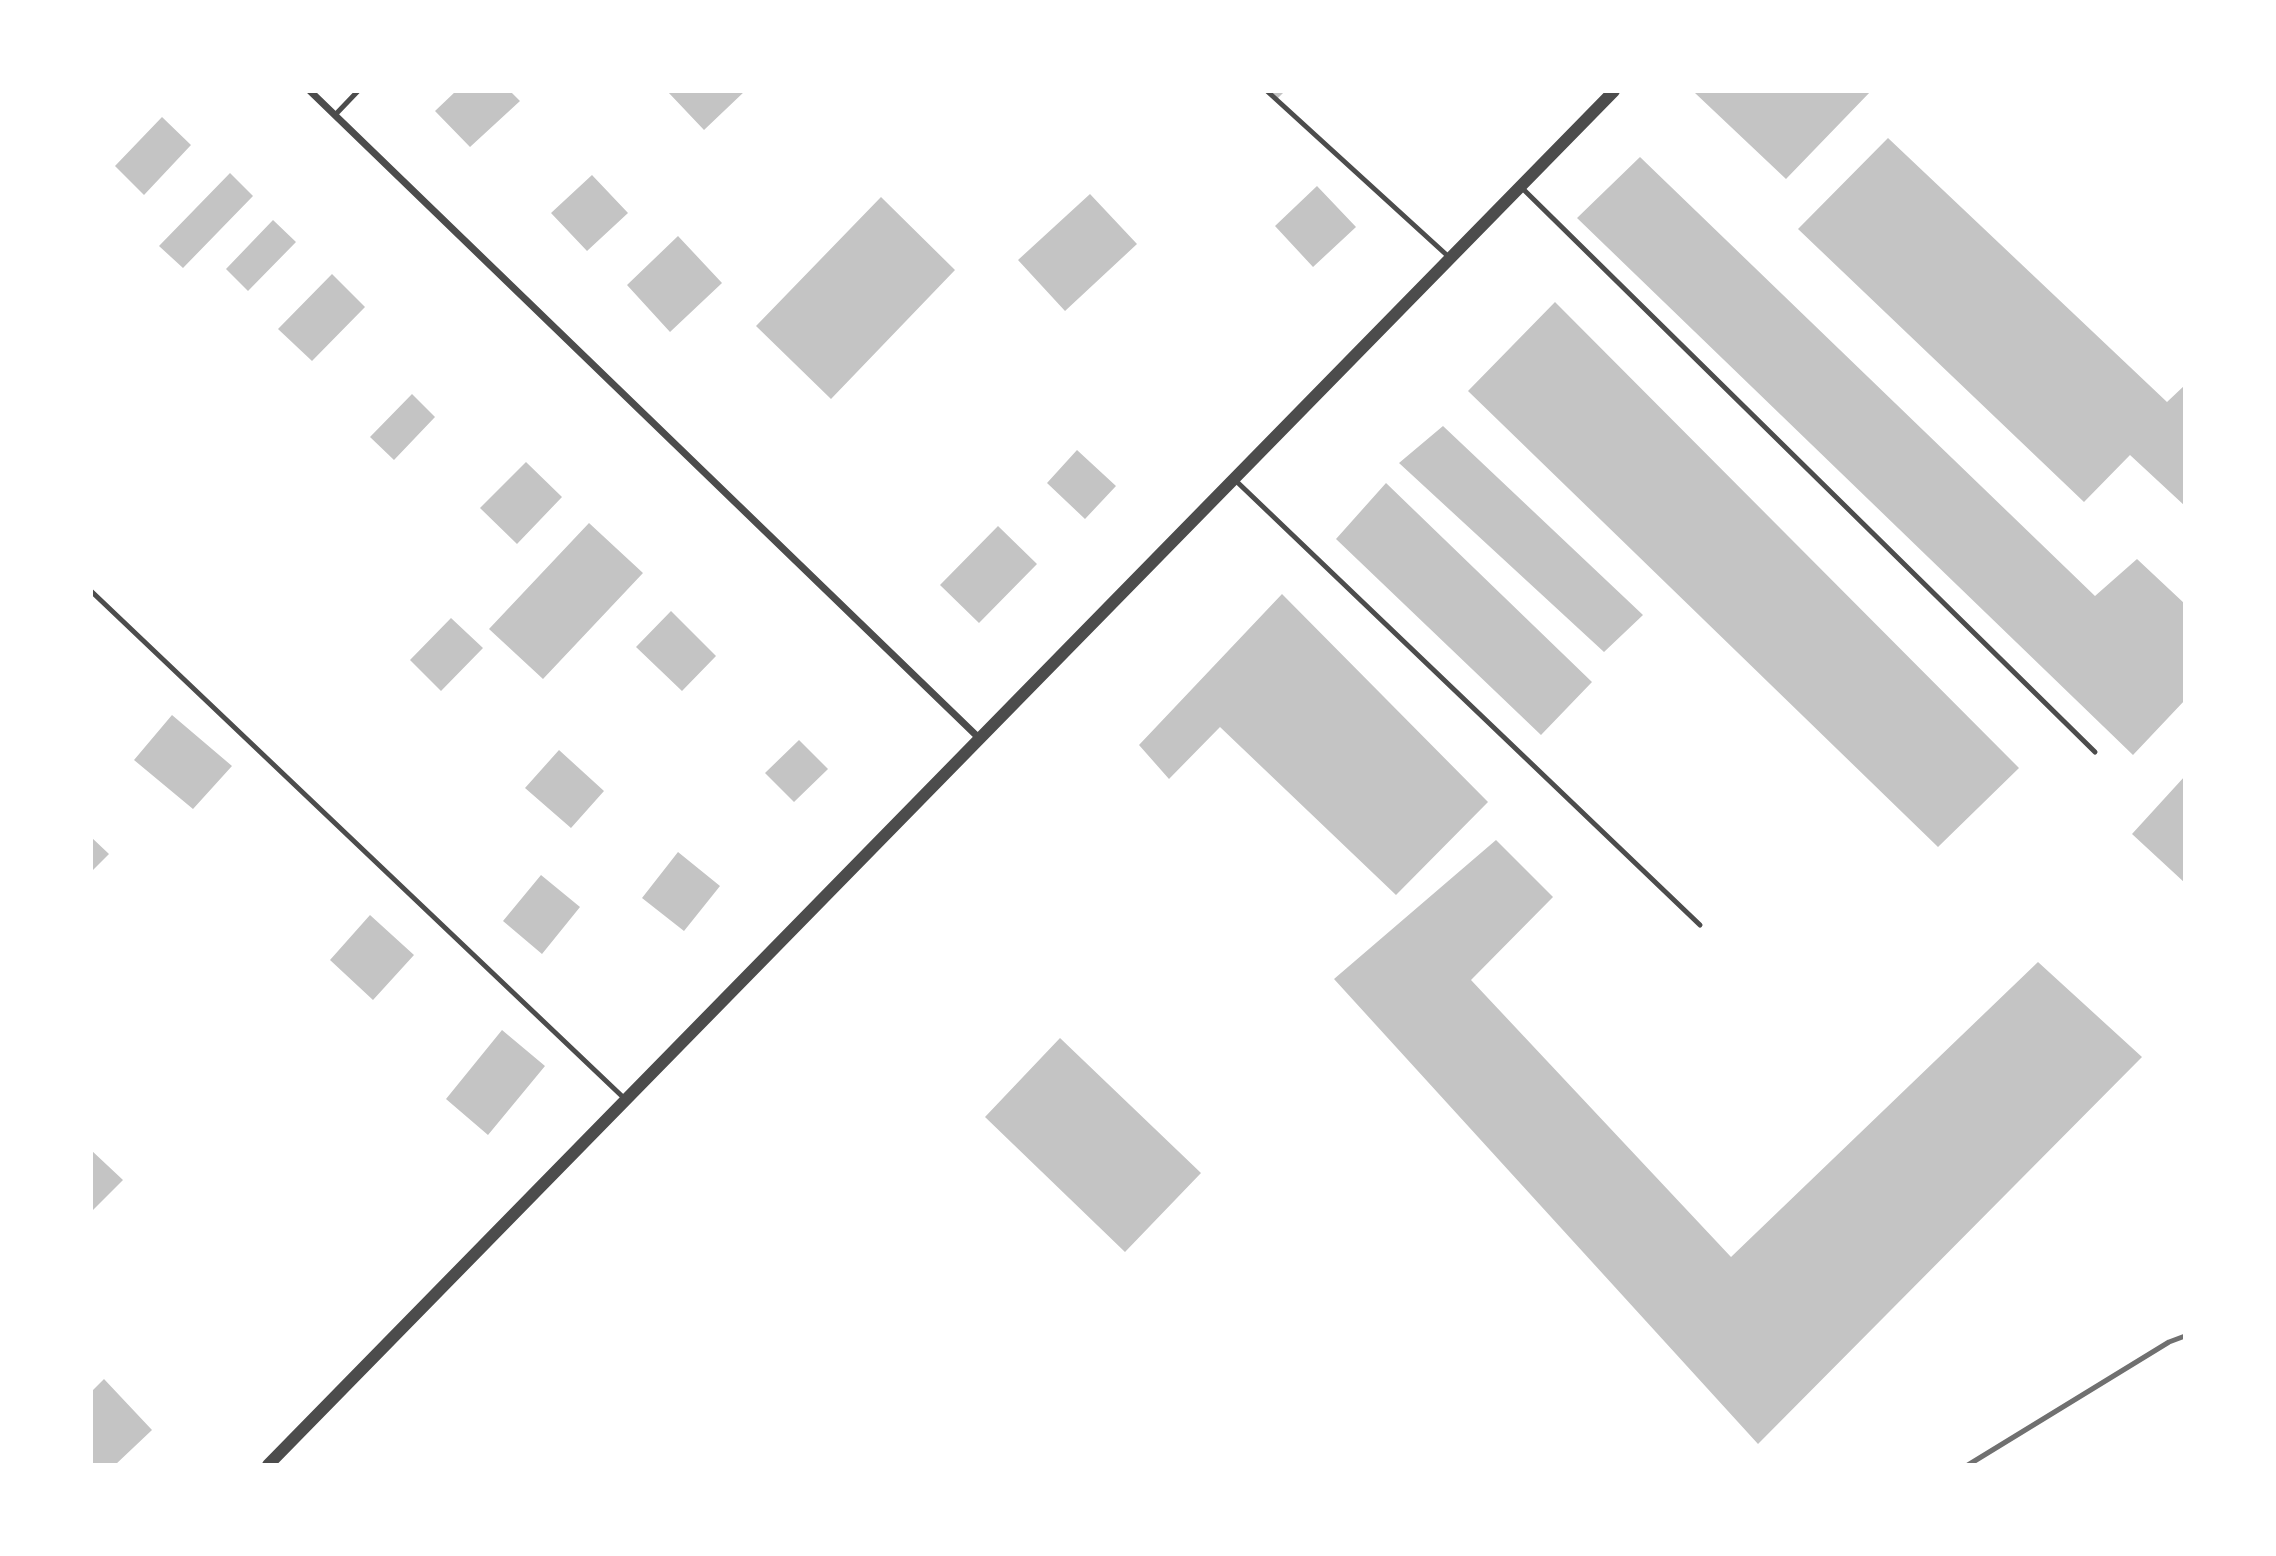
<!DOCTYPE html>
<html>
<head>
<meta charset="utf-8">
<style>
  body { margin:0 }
  #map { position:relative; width:2276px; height:1556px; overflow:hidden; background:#fff; font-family:"DejaVu Sans",sans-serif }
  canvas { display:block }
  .frame { position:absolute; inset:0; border:93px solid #fff; pointer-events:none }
</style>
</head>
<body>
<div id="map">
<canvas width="2276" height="1556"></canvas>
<div class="frame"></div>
</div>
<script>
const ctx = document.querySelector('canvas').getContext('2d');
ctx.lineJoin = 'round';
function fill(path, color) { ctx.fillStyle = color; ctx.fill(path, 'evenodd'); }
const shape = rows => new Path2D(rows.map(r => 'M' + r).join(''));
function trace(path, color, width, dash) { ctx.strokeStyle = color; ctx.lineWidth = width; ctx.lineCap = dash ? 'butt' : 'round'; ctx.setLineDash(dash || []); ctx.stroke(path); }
fill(shape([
  [456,91,510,91,520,101,470,147,435,111],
  [670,91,745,91,704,130,668,92],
  [1270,91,1285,91,1277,99],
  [1697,91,1871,91,1786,179,1695,93],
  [162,117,191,145,144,195,115,166],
  [1888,138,2167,402,2185,385,2185,506,2130,455,2084,502,1798,229],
  [1640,157,2095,596,2137,559,2185,604,2185,700,2133,755,1577,218],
  [230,173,253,196,183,268,159,246],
  [592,175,628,213,587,251,551,213],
  [1317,186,1356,227,1313,267,1275,226],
  [1090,194,1137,244,1065,311,1018,260],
  [881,197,955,270,831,399,756,326],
  [273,220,296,242,248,291,226,269],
  [678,236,722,283,670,332,627,285],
  [332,274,365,307,312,361,278,329],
  [1555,302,2019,768,1938,847,1468,391],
  [412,394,435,417,394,460,370,437],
  [1443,426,1643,615,1604,652,1399,463],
  [1077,450,1116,486,1085,519,1047,483],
  [526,462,562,497,517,544,480,508],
  [1386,483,1592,682,1541,735,1336,539],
  [589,523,643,573,543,679,489,629],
  [998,526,1037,564,979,623,940,585],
  [1282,594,1488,802,1396,895,1220,727,1169,779,1139,745],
  [671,611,716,656,682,691,636,647],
  [451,618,483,648,441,691,410,660],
  [172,715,232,766,193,809,134,760],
  [799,740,828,769,794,802,765,773],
  [559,750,604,791,571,828,525,788],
  [2185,776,2185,883,2132,834],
  [91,837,109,854,91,872],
  [1496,840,1553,897,1471,980,1731,1257,2038,962,2142,1057,1758,1444,1334,979],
  [678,852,720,886,684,931,642,898],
  [541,875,580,907,542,954,503,921],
  [370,915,414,955,373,1000,330,960],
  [502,1030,545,1066,488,1135,446,1099],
  [1060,1038,1201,1173,1125,1252,985,1117],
  [91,1150,123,1180,91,1212],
  [104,1379,152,1430,115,1465,91,1465,91,1392]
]), '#c4c4c4');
trace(shape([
  [1267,91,1450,258],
  [335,115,358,91],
  [1521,187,2095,752],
  [1234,479,1700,925],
  [91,591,626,1100]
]), '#4c4c4c', 5);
trace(shape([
  [310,91,980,739]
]), '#4c4c4c', 7);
trace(shape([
  [268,1465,1614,91]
]), '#4c4c4c', 12);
trace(shape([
  [1968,1465,2169,1342,2185,1336]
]), '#707070', 5);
</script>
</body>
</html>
